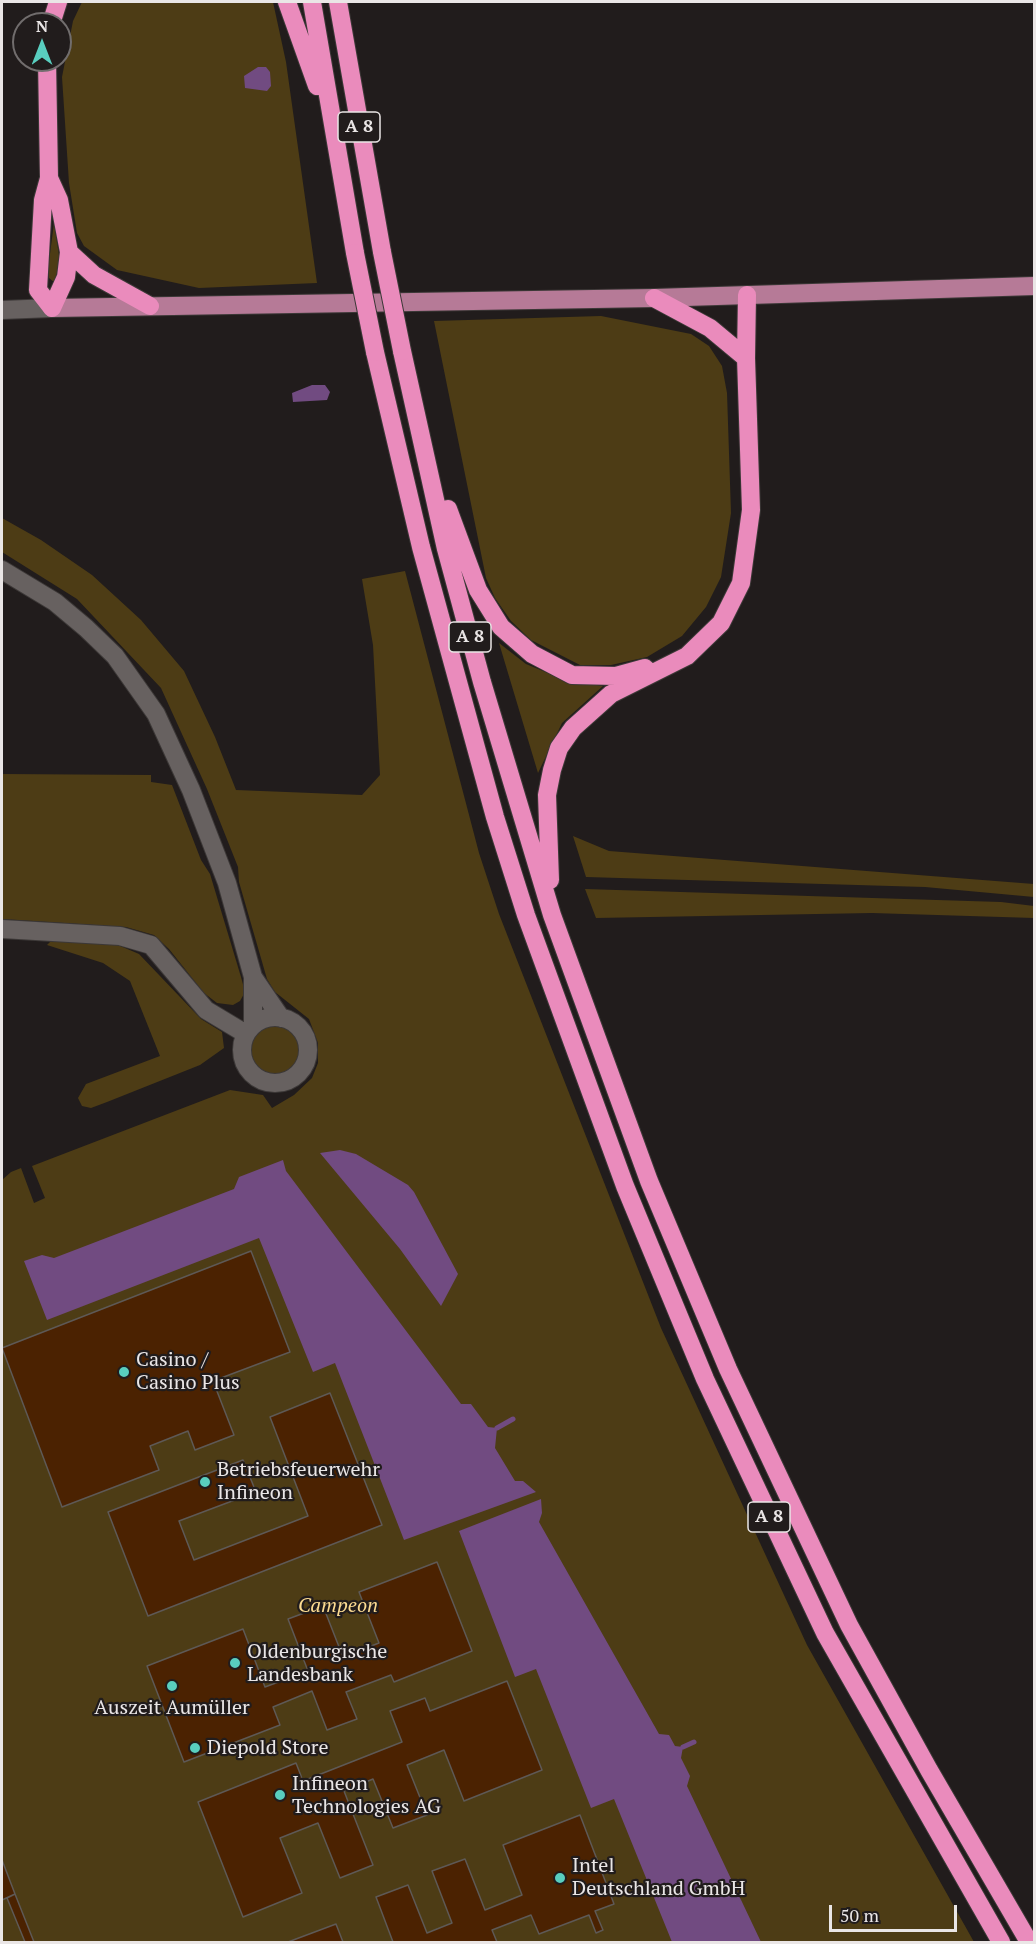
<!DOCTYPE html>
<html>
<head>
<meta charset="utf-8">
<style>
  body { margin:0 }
  #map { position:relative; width:1036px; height:1944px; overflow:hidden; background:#211c1c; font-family:"PT Serif",serif }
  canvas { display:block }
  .frame { position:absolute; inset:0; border:3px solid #eae6e6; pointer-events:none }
  .north { position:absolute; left:12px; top:12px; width:60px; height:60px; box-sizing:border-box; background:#211c1c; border:2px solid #716d6d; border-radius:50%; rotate:0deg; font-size:16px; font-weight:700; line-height:24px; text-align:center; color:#eae6e6 }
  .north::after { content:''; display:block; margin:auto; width:21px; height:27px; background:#59cebf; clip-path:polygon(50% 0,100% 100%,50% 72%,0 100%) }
  .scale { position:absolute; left:829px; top:1905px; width:128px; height:27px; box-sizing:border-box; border:3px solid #eae6e6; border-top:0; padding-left:8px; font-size:18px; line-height:21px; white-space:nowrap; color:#eae6e6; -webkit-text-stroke:4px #211c1c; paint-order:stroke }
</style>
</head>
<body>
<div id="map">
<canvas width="1036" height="1944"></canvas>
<div class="frame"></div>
<div class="north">N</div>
<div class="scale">50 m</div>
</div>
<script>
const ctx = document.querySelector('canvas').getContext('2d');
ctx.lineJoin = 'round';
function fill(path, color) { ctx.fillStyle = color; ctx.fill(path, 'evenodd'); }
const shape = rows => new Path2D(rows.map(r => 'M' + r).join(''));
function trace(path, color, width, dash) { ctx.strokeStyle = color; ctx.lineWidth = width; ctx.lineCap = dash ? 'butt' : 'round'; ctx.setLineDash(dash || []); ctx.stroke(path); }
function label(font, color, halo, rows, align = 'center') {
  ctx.font = font + ' "PT Serif",serif'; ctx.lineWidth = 4.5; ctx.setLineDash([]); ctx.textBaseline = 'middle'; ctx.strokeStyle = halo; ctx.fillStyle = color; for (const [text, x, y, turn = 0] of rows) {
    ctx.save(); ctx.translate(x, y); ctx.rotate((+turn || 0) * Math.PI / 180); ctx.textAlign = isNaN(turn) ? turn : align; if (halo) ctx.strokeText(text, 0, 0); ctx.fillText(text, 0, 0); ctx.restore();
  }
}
fill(shape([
  [82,2,273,2,286,62,317,283,199,288,117,270,84,246,77,233,69,183,62,77,73,21],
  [54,223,60,262,60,273,55,283,49,278,48,269],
  [601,316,691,334,709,346,722,366,727,393,731,513,721,577,706,607,682,636,647,657,611,665,580,665,531,640,511,621,495,598,486,578,434,321],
  [2,518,41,540,92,575,141,620,184,671,215,737,236,790,362,795,380,775,373,645,362,579,405,571,479,853,499,914,661,1328,807,1645,974,1942,2,1942,2,1180,11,1172,21,1168,34,1203,45,1198,32,1166,230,1090,263,1095,272,1108,294,1095,312,1078,318,1063,318,1043,309,1019,275,992,267,979,239,882,238,867,207,789,161,688,77,599,2,552],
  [499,643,526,664,565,680,603,686,562,723,538,773],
  [2,774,151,775,151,782,172,785,201,860,210,874,241,977,245,992,240,1001,233,1005,217,1003,204,993,169,949,154,935,126,927,2,919],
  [573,836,609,851,1034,884,1034,897,925,887,586,877],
  [585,889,1001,902,1034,906,1034,918,872,913,596,918],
  [51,941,118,945,139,954,201,1019,222,1032,224,1048,200,1065,107,1102,91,1108,82,1106,78,1098,86,1084,160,1056,130,981,103,963,47,945],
  '248 1050a26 26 0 1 1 52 0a26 26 0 1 1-52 0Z'
]), '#4d3c15');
fill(shape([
  [258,67,266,67,270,72,271,86,267,91,245,88,244,76],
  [312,385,325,385,330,392,327,400,293,402,292,393],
  [340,1150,356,1154,408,1185,414,1192,458,1274,441,1306,400,1249,320,1153],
  [283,1160,286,1171,461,1404,471,1404,488,1427,497,1428,495,1448,515,1481,523,1481,536,1492,404,1540,335,1363,313,1372,259,1238,47,1320,24,1261,42,1255,54,1258,234,1189,239,1177],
  [541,1499,542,1513,539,1522,659,1734,669,1735,675,1746,683,1747,681,1758,690,1776,687,1786,761,1942,672,1942,614,1799,591,1808,536,1669,515,1677,459,1531]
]), '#714b81');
trace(shape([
  [497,1428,513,1419],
  [683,1747,694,1742]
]), '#714b81', 5);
const building = shape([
  [251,1251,290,1352,213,1381,234,1435,195,1450,188,1431,150,1446,159,1470,62,1507,2,1348,251,1251],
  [330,1393,382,1525,148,1616,108,1512,243,1460,256,1492,179,1521,194,1560,308,1516,270,1417,330,1393],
  [437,1562,472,1651,394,1682,391,1675,346,1692,357,1719,327,1730,312,1691,273,1707,280,1725,184,1762,147,1666,243,1629,265,1687,308,1671,288,1619,323,1606,343,1657,348,1655,379,1643,359,1592,437,1562],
  [507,1681,542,1770,464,1801,444,1750,407,1765,427,1815,393,1828,373,1779,344,1791,373,1865,340,1878,318,1823,280,1838,302,1893,243,1917,198,1802,296,1763,303,1781,402,1742,390,1711,425,1698,430,1711,507,1681],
  [580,1815,614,1904,595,1911,603,1930,596,1933,589,1915,539,1934,531,1915,492,1930,497,1942,393,1942,376,1897,408,1885,427,1933,452,1923,432,1871,465,1859,485,1910,522,1895,503,1845,580,1815],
  [2,1860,15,1894,2,1900,2,1860],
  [15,1894,34,1942,25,1942,7,1898,15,1894],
  [336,1924,343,1942,288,1942,336,1924]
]);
fill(building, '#4b2201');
trace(building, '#5e5956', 1.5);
const minor = shape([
  [2,310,52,308],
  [2,570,55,602,86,628,115,656,156,714,191,790,227,883,253,977,253,1025],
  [2,929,120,936,151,945,206,1010,246,1034],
  [253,977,281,1018],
  '242 1050a33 33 0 1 1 66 0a33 33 0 1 1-66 0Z'
]);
const major = shape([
  [52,308,654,298,1034,286]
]);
const highway = shape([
  [287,2,317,86],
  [312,2,355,253],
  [338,2,382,252],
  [51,24,58,2],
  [47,60,49,178,43,200,38,290,52,308,66,277,69,252,59,200,49,178],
  [69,252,94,275,150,306],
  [654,298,710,328,746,358],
  [402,351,446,549,482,682,552,915,649,1181,728,1369,849,1625,929,1770,1029,1942],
  [375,352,421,547,495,817,526,915,625,1186,705,1379,825,1633,1001,1942],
  [448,509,478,590,501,627,532,654,572,675,616,676,645,668],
  [550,880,547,795,552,770,559,748,573,728,611,694,687,656,721,623,741,583,751,510,746,358,747,295]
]);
trace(minor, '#3c3837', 20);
trace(major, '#3c3837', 20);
trace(highway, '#3c3837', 20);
trace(minor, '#676160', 18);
trace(major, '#b67a97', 18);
trace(highway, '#ea8bbc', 18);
const highwayBridge = shape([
  [382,252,402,351],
  [355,253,375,352]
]);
trace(highwayBridge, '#3c3837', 20, []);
trace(highwayBridge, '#ea8bbc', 18);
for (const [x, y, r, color] of [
  [124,1372,6,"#59cebf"],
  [205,1482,6,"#59cebf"],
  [235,1663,6,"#59cebf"],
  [172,1686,6,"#59cebf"],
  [195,1748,6,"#59cebf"],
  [280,1795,6,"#59cebf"],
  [560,1878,6,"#59cebf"]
]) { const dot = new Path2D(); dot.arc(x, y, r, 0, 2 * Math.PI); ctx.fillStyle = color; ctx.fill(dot); trace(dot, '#211c1c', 2); }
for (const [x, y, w] of [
  [359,127,42],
  [470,637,42],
  [769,1517,42]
]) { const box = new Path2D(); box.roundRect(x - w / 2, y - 15, w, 30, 4.5); ctx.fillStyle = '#211c1c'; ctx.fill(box); trace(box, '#eae6e6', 1.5); }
label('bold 18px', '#eae6e6', null, [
  ["A 8",359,127],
  ["A 8",470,637],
  ["A 8",769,1517]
]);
label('20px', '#eae6e6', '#211c1c', [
  ["Casino /",136,1360],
  ["Casino Plus",136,1383],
  ["Betriebsfeuerwehr",217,1470],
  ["Infineon",217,1493],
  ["Oldenburgische",247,1652],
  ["Landesbank",247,1675],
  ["Auszeit Aumüller",172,1708,"center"],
  ["Diepold Store",207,1748],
  ["Infineon",292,1784],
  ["Technologies AG",292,1807],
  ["Intel",572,1866],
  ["Deutschland GmbH",572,1889]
], 'left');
label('italic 20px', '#fcdb91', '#211c1c', [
  ["Campeon",338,1606]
]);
</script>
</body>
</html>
